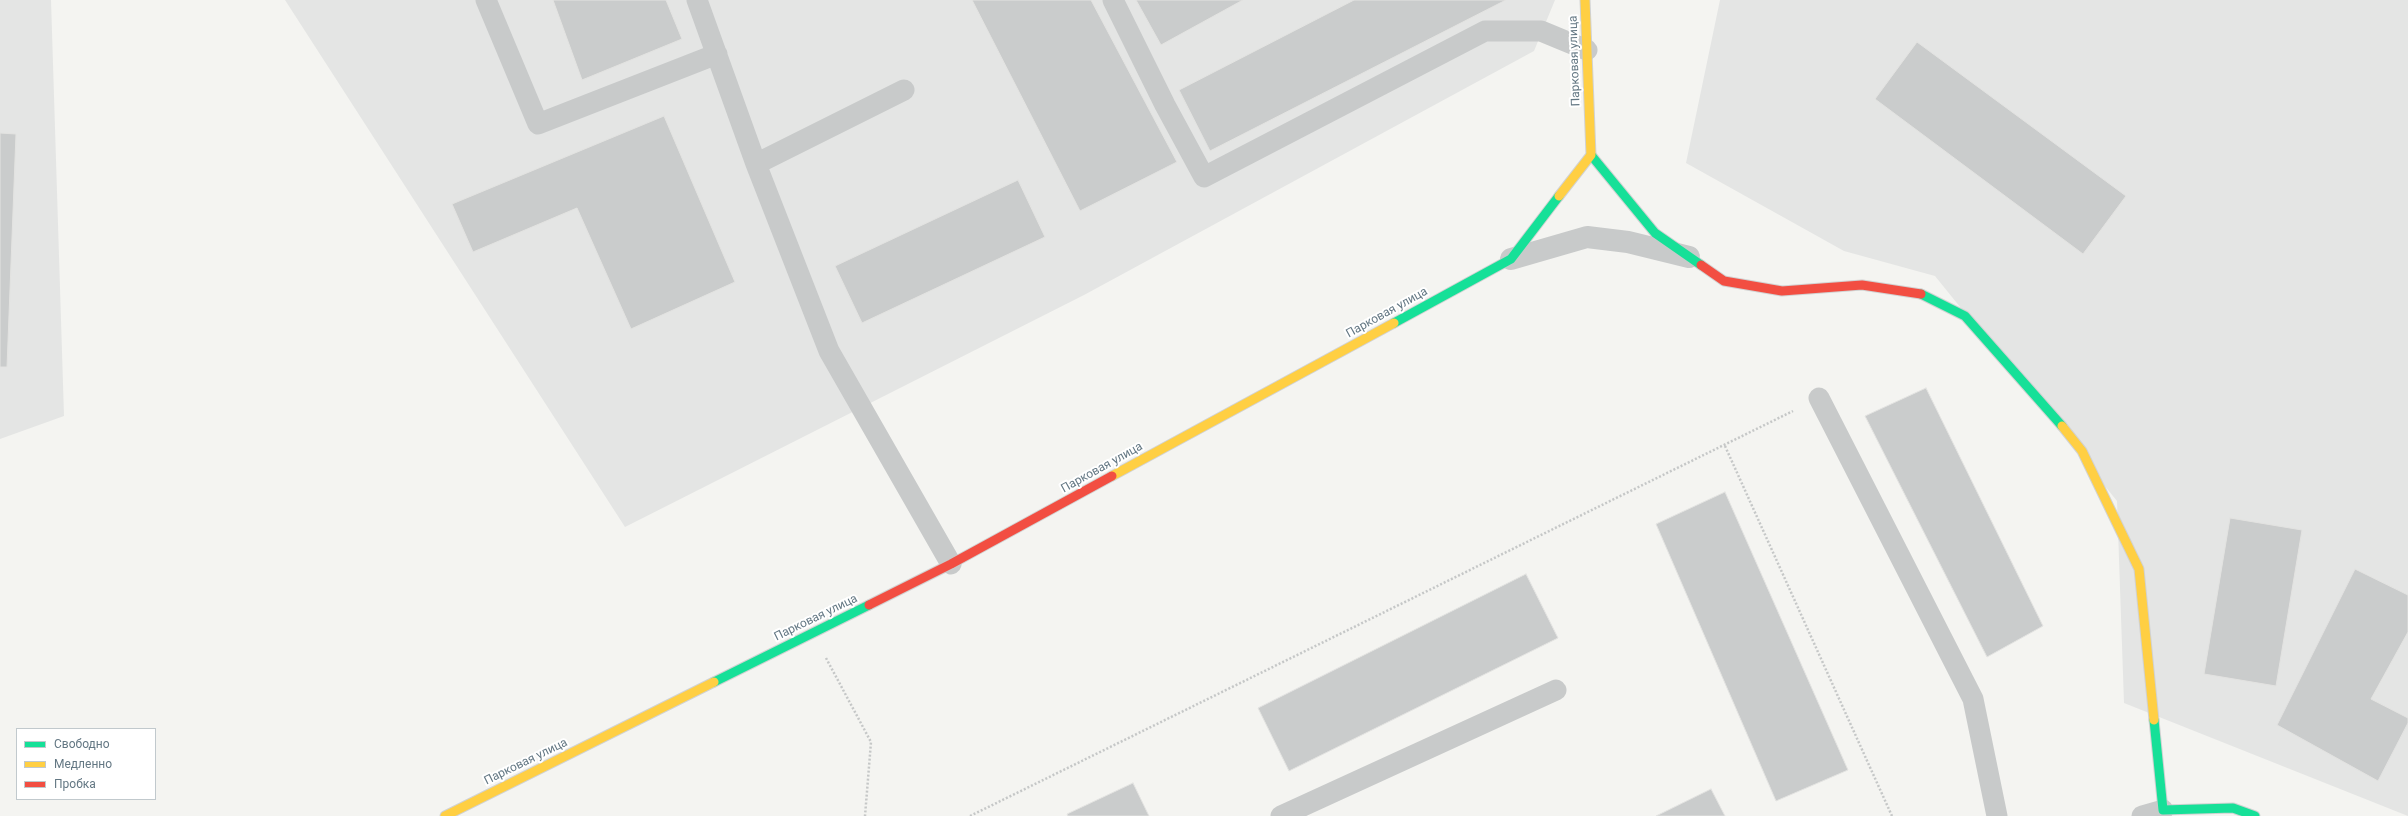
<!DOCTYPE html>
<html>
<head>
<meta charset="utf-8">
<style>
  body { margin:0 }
  #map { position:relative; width:2408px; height:816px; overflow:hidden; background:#f4f4f1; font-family:Roboto,sans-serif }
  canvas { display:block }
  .legend { position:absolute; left:16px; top:728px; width:140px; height:72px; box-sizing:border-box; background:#fff; border:1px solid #c1c9cd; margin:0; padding:5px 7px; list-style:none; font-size:12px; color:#637783 }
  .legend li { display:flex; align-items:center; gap:8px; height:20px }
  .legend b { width:20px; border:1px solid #c1c9cd }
</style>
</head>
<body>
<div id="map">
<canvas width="2408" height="816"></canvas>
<ul class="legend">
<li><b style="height:5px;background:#16e098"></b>Свободно</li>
<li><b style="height:5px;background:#ffcf43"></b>Медленно</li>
<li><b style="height:5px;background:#f24e42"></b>Пробка</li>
</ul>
</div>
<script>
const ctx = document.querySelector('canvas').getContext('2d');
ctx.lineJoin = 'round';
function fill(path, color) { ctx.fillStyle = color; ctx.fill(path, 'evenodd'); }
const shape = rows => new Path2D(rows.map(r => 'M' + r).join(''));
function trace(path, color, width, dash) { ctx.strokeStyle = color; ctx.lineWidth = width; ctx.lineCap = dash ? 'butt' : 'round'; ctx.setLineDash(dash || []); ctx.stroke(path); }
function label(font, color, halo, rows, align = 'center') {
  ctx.font = font + ' Roboto,sans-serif'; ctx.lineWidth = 4; ctx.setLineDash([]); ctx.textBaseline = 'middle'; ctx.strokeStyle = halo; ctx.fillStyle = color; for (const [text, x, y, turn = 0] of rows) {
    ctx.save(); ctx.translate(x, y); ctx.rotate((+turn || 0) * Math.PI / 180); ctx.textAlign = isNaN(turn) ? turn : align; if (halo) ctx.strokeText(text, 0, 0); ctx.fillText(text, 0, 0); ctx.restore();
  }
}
fill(shape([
  [0,0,51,0,64,416,0,439],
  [285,0,1555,0,1534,51,1084,295,625,527],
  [1720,0,2408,0,2408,816,2124,703,2117,501,1935,276,1844,251,1686,163]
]), '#e4e5e4');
const building = shape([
  [553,0,666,0,682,39,582,80,553,0],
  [972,0,1091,0,1177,162,1080,211,972,0],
  [1136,0,1243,0,1161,45,1136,0],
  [1354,0,1506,0,1210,151,1179,90,1354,0],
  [1917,42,2126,196,2083,254,1875,99,1917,42],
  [664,116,735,282,631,329,577,208,473,252,452,204,664,116],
  [0,133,16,134,7,367,0,367,0,133],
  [1018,180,1045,237,862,323,835,266,1018,180],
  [1926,388,2043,626,1987,657,1865,416,1926,388],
  [1725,492,1848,770,1776,801,1656,524,1725,492],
  [2230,518,2302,530,2276,686,2204,674,2230,518],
  [2355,569,2408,595,2408,632,2371,699,2408,718,2408,723,2378,781,2277,725,2355,569],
  [1526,574,1558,638,1289,771,1258,708,1526,574],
  [1133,783,1149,816,1068,816,1067,814,1133,783],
  [1711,789,1725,816,1656,816,1711,789]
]);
fill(building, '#cacccc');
trace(building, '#e3e3e1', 1);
const fast = shape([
  [1591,155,1655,233,1701,265],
  [1921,294,1965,316,2062,426],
  [1394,323,1511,259,1559,196],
  [714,682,869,605],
  [2154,720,2163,810,2233,808,2255,816]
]);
const slow = shape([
  [1559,196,1591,155,1585,0],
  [2062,426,2082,451,2139,569,2154,720],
  [1112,476,1394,323],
  [445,816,714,682]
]);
const jam = shape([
  [1701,265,1724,281,1782,291,1862,285,1921,294],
  [869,605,951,564,1112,476]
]);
trace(fast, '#d1d2d2', 11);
trace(slow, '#d1d2d2', 11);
trace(jam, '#d1d2d2', 11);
trace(shape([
  [1725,446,1892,816],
  [826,658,871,742,865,816],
  [970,816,1793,411]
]), '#c5c7c7', 2.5, [2, 2]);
trace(shape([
  [486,0,538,124,717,54],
  [697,0,756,164,829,351,951,564],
  [1113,0,1165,105,1204,177,1485,31,1541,31,1587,50],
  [756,164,904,90],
  [1819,398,1973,699,1997,816],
  [1281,816,1556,690],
  [2142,816,2163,810]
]), '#c8caca', 21);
trace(shape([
  [1511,259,1587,237,1628,242,1689,257]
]), '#c8caca', 22);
trace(fast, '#16e098', 9);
trace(slow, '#ffcf43', 9);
trace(jam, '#f24e42', 9);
label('12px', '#637783', '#fff', [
  ["Парковая улица",1575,61,-92],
  ["Парковая улица",1387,313,-29],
  ["Парковая улица",1102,468,-29],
  ["Парковая улица",816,618,-26],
  ["Парковая улица",526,762,-26]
]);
</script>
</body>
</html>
